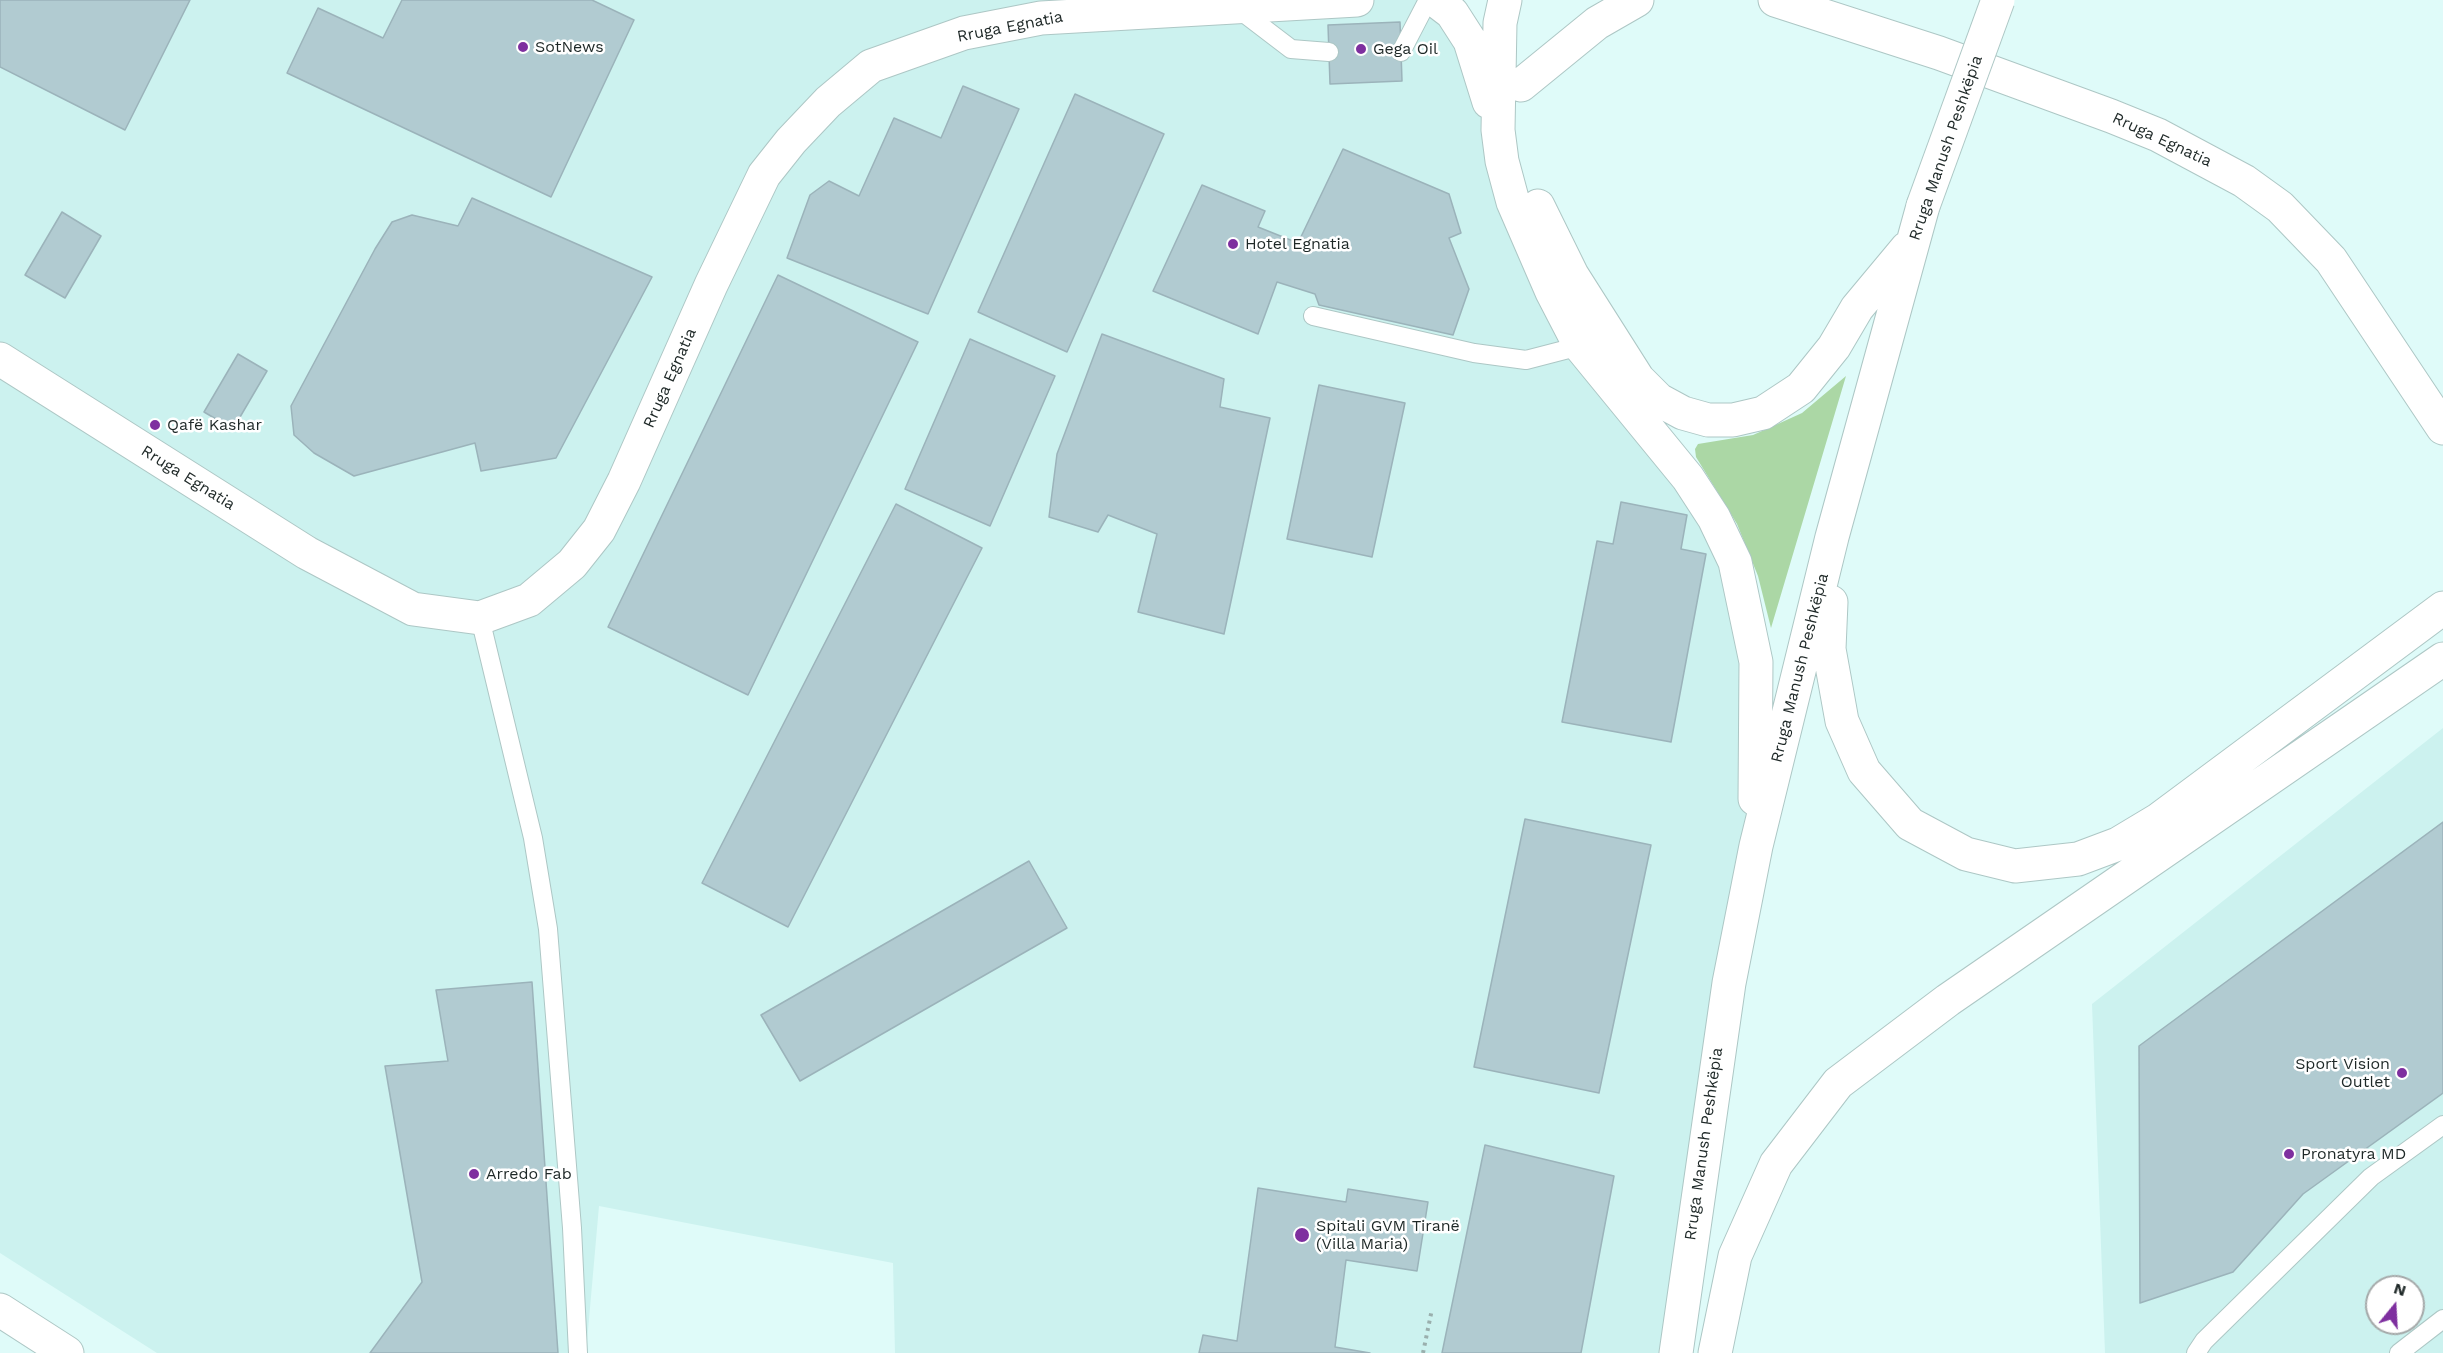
<!DOCTYPE html>
<html>
<head>
<meta charset="utf-8">
<style>
  body { margin:0 }
  #map { position:relative; width:2443px; height:1353px; overflow:hidden; background:#dffbf9; font-family:"Work Sans",sans-serif }
  canvas { display:block }
  .north { position:absolute; left:2365px; top:1275px; width:60px; height:60px; box-sizing:border-box; background:#fff; border:2px solid #a5a9a9; border-radius:50%; rotate:18deg; font-size:16px; font-weight:700; line-height:24px; text-align:center; color:#1e2827 }
  .north::after { content:''; display:block; margin:auto; width:21px; height:27px; background:#7e2f9f; clip-path:polygon(50% 0,100% 100%,50% 72%,0 100%) }
</style>
</head>
<body>
<div id="map">
<canvas width="2443" height="1353"></canvas>
<div class="north">N</div>
</div>
<script>
const ctx = document.querySelector('canvas').getContext('2d');
ctx.lineJoin = 'round';
function fill(path, color) { ctx.fillStyle = color; ctx.fill(path, 'evenodd'); }
const shape = rows => new Path2D(rows.map(r => 'M' + r).join(''));
function trace(path, color, width, dash) { ctx.strokeStyle = color; ctx.lineWidth = width; ctx.lineCap = dash ? 'butt' : 'round'; ctx.setLineDash(dash || []); ctx.stroke(path); }
function label(font, color, halo, rows, align = 'center') {
  ctx.font = font + ' "Work Sans",sans-serif'; ctx.lineWidth = 5; ctx.setLineDash([]); ctx.textBaseline = 'middle'; ctx.strokeStyle = halo; ctx.fillStyle = color; for (const [text, x, y, turn = 0] of rows) {
    ctx.save(); ctx.translate(x, y); ctx.rotate((+turn || 0) * Math.PI / 180); ctx.textAlign = isNaN(turn) ? turn : align; if (halo) ctx.strokeText(text, 0, 0); ctx.fillText(text, 0, 0); ctx.restore();
  }
}
fill(shape([
  [0,0,1435,0,1452,13,1502,161,1735,562,1756,846,1676,1353,895,1353,893,1263,599,1206,586,1353,157,1353,0,1253],
  [2443,728,2443,1353,2105,1353,2092,1004],
  [2377,1287,2413,1287,2413,1323,2377,1323]
]), '#ccf2ef');
fill(shape([
  [1846,376,1771,628,1758,576,1737,524,1696,457,1695,449,1698,444,1753,435,1780,423,1802,413]
]), '#abd7a5');
const building = shape([
  [0,0,190,0,125,130,0,67,0,0],
  [402,0,592,0,634,20,551,197,287,73,318,8,383,38,402,0],
  [1400,22,1402,81,1330,84,1328,25,1400,22],
  [963,86,1019,109,928,314,787,258,810,195,829,181,859,196,894,118,941,138,963,86],
  [1075,94,1164,134,1067,352,978,312,1075,94],
  [1343,149,1449,194,1461,233,1449,238,1469,289,1453,335,1319,305,1315,294,1277,282,1258,334,1153,291,1202,185,1265,211,1258,227,1298,243,1343,149],
  [472,198,652,277,556,458,481,471,475,443,354,476,314,453,294,435,291,406,375,249,392,222,412,215,458,226,472,198],
  [62,212,101,236,65,298,25,275,62,212],
  [778,275,918,342,748,695,608,627,778,275],
  [1102,334,1224,379,1220,407,1270,418,1224,634,1138,612,1157,534,1108,515,1098,532,1049,517,1057,454,1102,334],
  [970,339,1055,376,990,526,905,489,970,339],
  [238,354,267,371,233,429,204,412,238,354],
  [1319,385,1405,403,1372,557,1287,539,1319,385],
  [1621,502,1687,515,1681,549,1706,554,1671,742,1562,722,1597,541,1613,544,1621,502],
  [896,504,982,548,788,927,702,883,896,504],
  [1525,819,1651,845,1599,1093,1474,1067,1525,819],
  [2443,822,2443,1093,2303,1194,2233,1272,2140,1303,2139,1046,2443,822],
  [1029,861,1067,928,800,1081,761,1015,1029,861],
  [532,982,558,1353,370,1353,422,1282,385,1066,448,1061,436,990,532,982],
  [1485,1145,1614,1176,1581,1353,1442,1353,1485,1145],
  [1258,1188,1346,1202,1348,1189,1428,1202,1417,1271,1346,1260,1335,1347,1370,1353,1199,1353,1203,1335,1237,1341,1258,1188]
]);
fill(building, '#b1cbd1');
trace(building, '#9bb3ba', 1.5);
const lane = shape([
  [1236,7,1291,49,1329,52],
  [1401,52,1428,0],
  [1313,316,1474,353,1526,360,1580,346],
  [480,618,533,838,548,929,572,1228,578,1353],
  [2196,1353,2204,1341,2371,1177,2443,1125],
  [2399,1353,2443,1319]
]);
const secondary = shape([
  [1435,0,1452,13,1470,41,1489,102],
  [1505,0,1500,23,1498,130,1502,161,1513,202,1552,292,1580,346,1688,478,1714,518,1735,562,1756,662,1755,799],
  [1775,0,1939,53,2111,116,2158,135,2244,181,2280,207,2331,260,2443,428],
  [1521,85,1597,23,1637,0],
  [1538,206,1572,275,1638,379,1659,400,1683,413,1708,420,1733,420,1763,413,1801,388,1834,347,1857,308,1907,248],
  [0,359,307,553,413,609,480,618,529,600,572,564,599,530,624,481,711,285,764,175,791,141,828,102,871,66,964,33,1041,18,1357,0],
  [1831,602,1829,649,1842,721,1864,771,1910,824,1966,854,2015,866,2078,859,2118,844,2158,820,2443,608],
  [1676,1353,1729,983,1756,846,1832,537,1923,206],
  [1715,1353,1735,1256,1776,1164,1838,1083,1948,1000,2443,659]
]);
const highway = shape([
  [0,1310,67,1353]
]);
trace(lane, '#adc7c5', 20);
trace(secondary, '#adc7c5', 35);
trace(highway, '#adc7c5', 35);
trace(shape([
  [1423,1353,1432,1309]
]), '#9aafad', 4, [3, 4.5]);
trace(lane, '#fff', 18);
trace(secondary, '#fff', 33);
trace(highway, '#fff', 33);
const secondaryBridge = shape([
  [1923,206,1998,0]
]);
trace(secondaryBridge, '#adc7c5', 35, []);
trace(secondaryBridge, '#fff', 33);
for (const [x, y, r, color] of [
  [523,47,6,"#7e2f9f"],
  [1361,49,6,"#7e2f9f"],
  [1233,244,6,"#7e2f9f"],
  [155,425,6,"#7e2f9f"],
  [2402,1073,6,"#7e2f9f"],
  [2289,1154,6,"#7e2f9f"],
  [474,1174,6,"#7e2f9f"],
  [1302,1235,8,"#7e2f9f"]
]) { const dot = new Path2D(); dot.arc(x, y, r, 0, 2 * Math.PI); ctx.fillStyle = color; ctx.fill(dot); trace(dot, '#fff', 2); }
label('16px', '#1e2827', '#fff', [
  ["Rruga Egnatia",1010,27,-11],
  ["Rruga Egnatia",2162,140,25],
  ["Rruga Manush Peshkëpia",1946,148,-71],
  ["Rruga Egnatia",670,378,-66],
  ["Rruga Egnatia",188,478,32],
  ["Rruga Manush Peshkëpia",1800,668,-76],
  ["Rruga Manush Peshkëpia",1704,1144,-82]
]);
label('16px', '#1e2827', '#fff', [
  ["SotNews",535,47],
  ["Gega Oil",1373,49],
  ["Hotel Egnatia",1245,244],
  ["Qafë Kashar",167,425],
  ["Sport Vision",2390,1064,"right"],
  ["Outlet",2390,1082,"right"],
  ["Pronatyra MD",2301,1154],
  ["Arredo Fab",486,1174],
  ["Spitali GVM Tiranë",1316,1226],
  ["(Villa Maria)",1316,1244]
], 'left');
</script>
</body>
</html>
